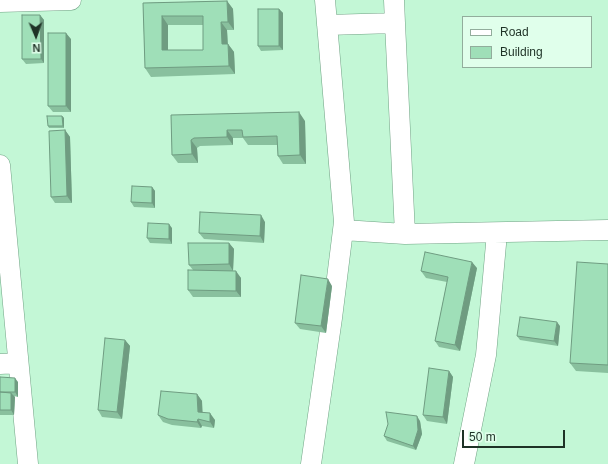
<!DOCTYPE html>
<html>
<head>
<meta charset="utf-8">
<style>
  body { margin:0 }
  #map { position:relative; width:608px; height:464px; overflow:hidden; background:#c3f7d6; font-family:Helvetica,sans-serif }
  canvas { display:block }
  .legend { position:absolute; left:462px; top:16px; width:130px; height:52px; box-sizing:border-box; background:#e0ffeb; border:1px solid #92ad9c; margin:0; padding:5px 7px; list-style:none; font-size:12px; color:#1e3226 }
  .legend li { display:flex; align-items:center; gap:8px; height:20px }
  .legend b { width:20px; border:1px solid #92ad9c }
  .north { position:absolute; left:16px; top:16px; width:40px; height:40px; -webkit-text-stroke:3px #e0ffeb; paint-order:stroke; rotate:178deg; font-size:11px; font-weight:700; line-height:16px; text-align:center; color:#1e3226 }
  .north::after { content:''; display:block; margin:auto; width:14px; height:18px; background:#1e3226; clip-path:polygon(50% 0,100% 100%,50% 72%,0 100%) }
  .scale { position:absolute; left:462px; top:430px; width:103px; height:18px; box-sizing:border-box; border:2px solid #1e3226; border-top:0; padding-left:5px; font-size:12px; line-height:14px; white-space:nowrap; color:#1e3226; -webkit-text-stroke:3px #e0ffeb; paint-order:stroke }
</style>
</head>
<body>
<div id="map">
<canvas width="608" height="464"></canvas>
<ul class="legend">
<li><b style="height:5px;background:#fff"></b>Road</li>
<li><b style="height:11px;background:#9fdfb8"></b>Building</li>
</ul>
<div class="north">N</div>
<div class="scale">50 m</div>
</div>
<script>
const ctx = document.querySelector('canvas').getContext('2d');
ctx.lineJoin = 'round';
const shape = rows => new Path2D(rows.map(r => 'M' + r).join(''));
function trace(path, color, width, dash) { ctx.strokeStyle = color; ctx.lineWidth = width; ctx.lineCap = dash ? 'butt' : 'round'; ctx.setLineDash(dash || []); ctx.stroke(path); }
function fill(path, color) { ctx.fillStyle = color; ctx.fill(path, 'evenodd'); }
const minor = shape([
  [0,2,71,0],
  [395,23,405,234],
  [327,25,395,23,394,0],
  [0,165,28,464],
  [343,230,405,234,608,230],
  [0,364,18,363],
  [311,464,332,318,344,222,325,0],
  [464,464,486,355,497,233]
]);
trace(minor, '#70a284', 21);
trace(minor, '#fff', 20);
fill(shape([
  [227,1,233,9,234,30,227,30,228,44,234,52,235,74,151,77,145,68,143,3],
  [168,25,203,25,203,50,168,50],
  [279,9,283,13,283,50,261,51,258,46],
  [40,15,44,20,44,63,26,64,22,59],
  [71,39,71,112,53,112,48,106],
  [171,115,305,121,306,164,283,164,278,156,277,145,248,145,243,138,233,138,233,145,200,146,197,148,198,163,178,163,172,155],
  [62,116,64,118,64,128,49,128,48,126],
  [65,130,70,137,72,203,55,203,51,197],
  [152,187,155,191,155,208,134,207,131,202],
  [265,222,264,243,204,239,199,233],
  [172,228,172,244,150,243,147,238],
  [229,243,234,249,233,271,241,278,241,297,193,297,188,290,193,270,189,265],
  [608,264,608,373,576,371,570,363],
  [477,268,460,351,439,347,435,341,447,282,426,278,421,271],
  [332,286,326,333,300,329,295,323],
  [560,326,558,346,520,340,517,336],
  [125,340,130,346,122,419,102,417,98,410],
  [449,371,453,377,447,424,427,421,423,415],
  [0,377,18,382,18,397,14,396,15,397,14,415,0,415],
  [197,394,202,401,202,412,215,420,214,428,202,426,201,428,172,425,163,422,158,415],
  [420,421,422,434,416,450,387,441,384,436]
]), '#89c09e');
fill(shape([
  [227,1,233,9,234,30,228,22],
  [279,9,283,13,283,50,279,46],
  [40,15,44,20,44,63,41,59],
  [162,16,168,25,168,58,162,50],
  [221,22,227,30,228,52,222,44],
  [66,33,71,39,71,112,66,106],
  [228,44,234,52,235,74,229,66],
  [299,112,305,121,306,164,300,155],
  [62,116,64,118,64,128,63,126],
  [65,130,70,137,72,203,67,196],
  [227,130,233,138,233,145,227,137],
  [191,140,197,148,198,163,192,154],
  [152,187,155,191,155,208,152,203],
  [261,215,265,222,264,243,260,236],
  [169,224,172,228,172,244,169,239],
  [229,243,234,249,233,271,229,264],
  [472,262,477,268,460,351,455,345],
  [236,271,241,278,241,297,236,291],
  [328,279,332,286,326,333,321,326],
  [557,322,560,326,558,346,554,341],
  [125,340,130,346,122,419,117,412],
  [449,371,453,377,447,424,443,417],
  [15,378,18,382,18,397,15,392],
  [11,393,15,397,14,415,11,410],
  [197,394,202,401,203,419,198,412],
  [210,413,215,420,214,428,210,422],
  [417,416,420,421,422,434,416,450,413,446],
  [198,419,202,426,201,428,197,422]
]), '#6f9c81');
const building = shape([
  [227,1,228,22,221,22,222,44,228,44,229,66,145,68,143,3,227,1],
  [162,16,203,16,203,50,162,50,162,16],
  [258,9,279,9,279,46,258,46,258,9],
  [22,15,40,15,41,59,22,59,22,15],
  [48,33,66,33,66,106,48,106,48,33],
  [299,112,300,155,278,156,277,136,243,137,242,130,227,130,227,137,194,138,191,140,192,154,172,155,171,115,299,112],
  [47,116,62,116,63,126,48,126,47,116],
  [65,130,67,196,51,197,49,131,65,130],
  [132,186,152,187,152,203,131,202,132,186],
  [200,212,261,215,260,236,199,233,200,212],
  [148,223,169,224,169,239,147,238,148,223],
  [188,243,229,243,229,264,189,265,188,243],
  [425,252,472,262,455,345,435,341,448,277,421,271,425,252],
  [577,262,608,264,608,365,570,363,577,262],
  [188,270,236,271,236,291,188,290,188,270],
  [301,275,328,279,321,326,295,323,301,275],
  [520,317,557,322,554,341,517,336,520,317],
  [105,338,125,340,117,412,98,410,105,338],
  [429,368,449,371,443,417,423,415,429,368],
  [0,377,15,378,15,392,0,392,0,377],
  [161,391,197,394,198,412,210,413,210,422,198,419,197,422,168,419,158,415,161,391],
  [0,392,11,393,11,410,0,410,0,392],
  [386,412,417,416,418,430,413,446,384,436,388,424,386,412]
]);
fill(building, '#9fdfb8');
trace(building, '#6f9c81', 1);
</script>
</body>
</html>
